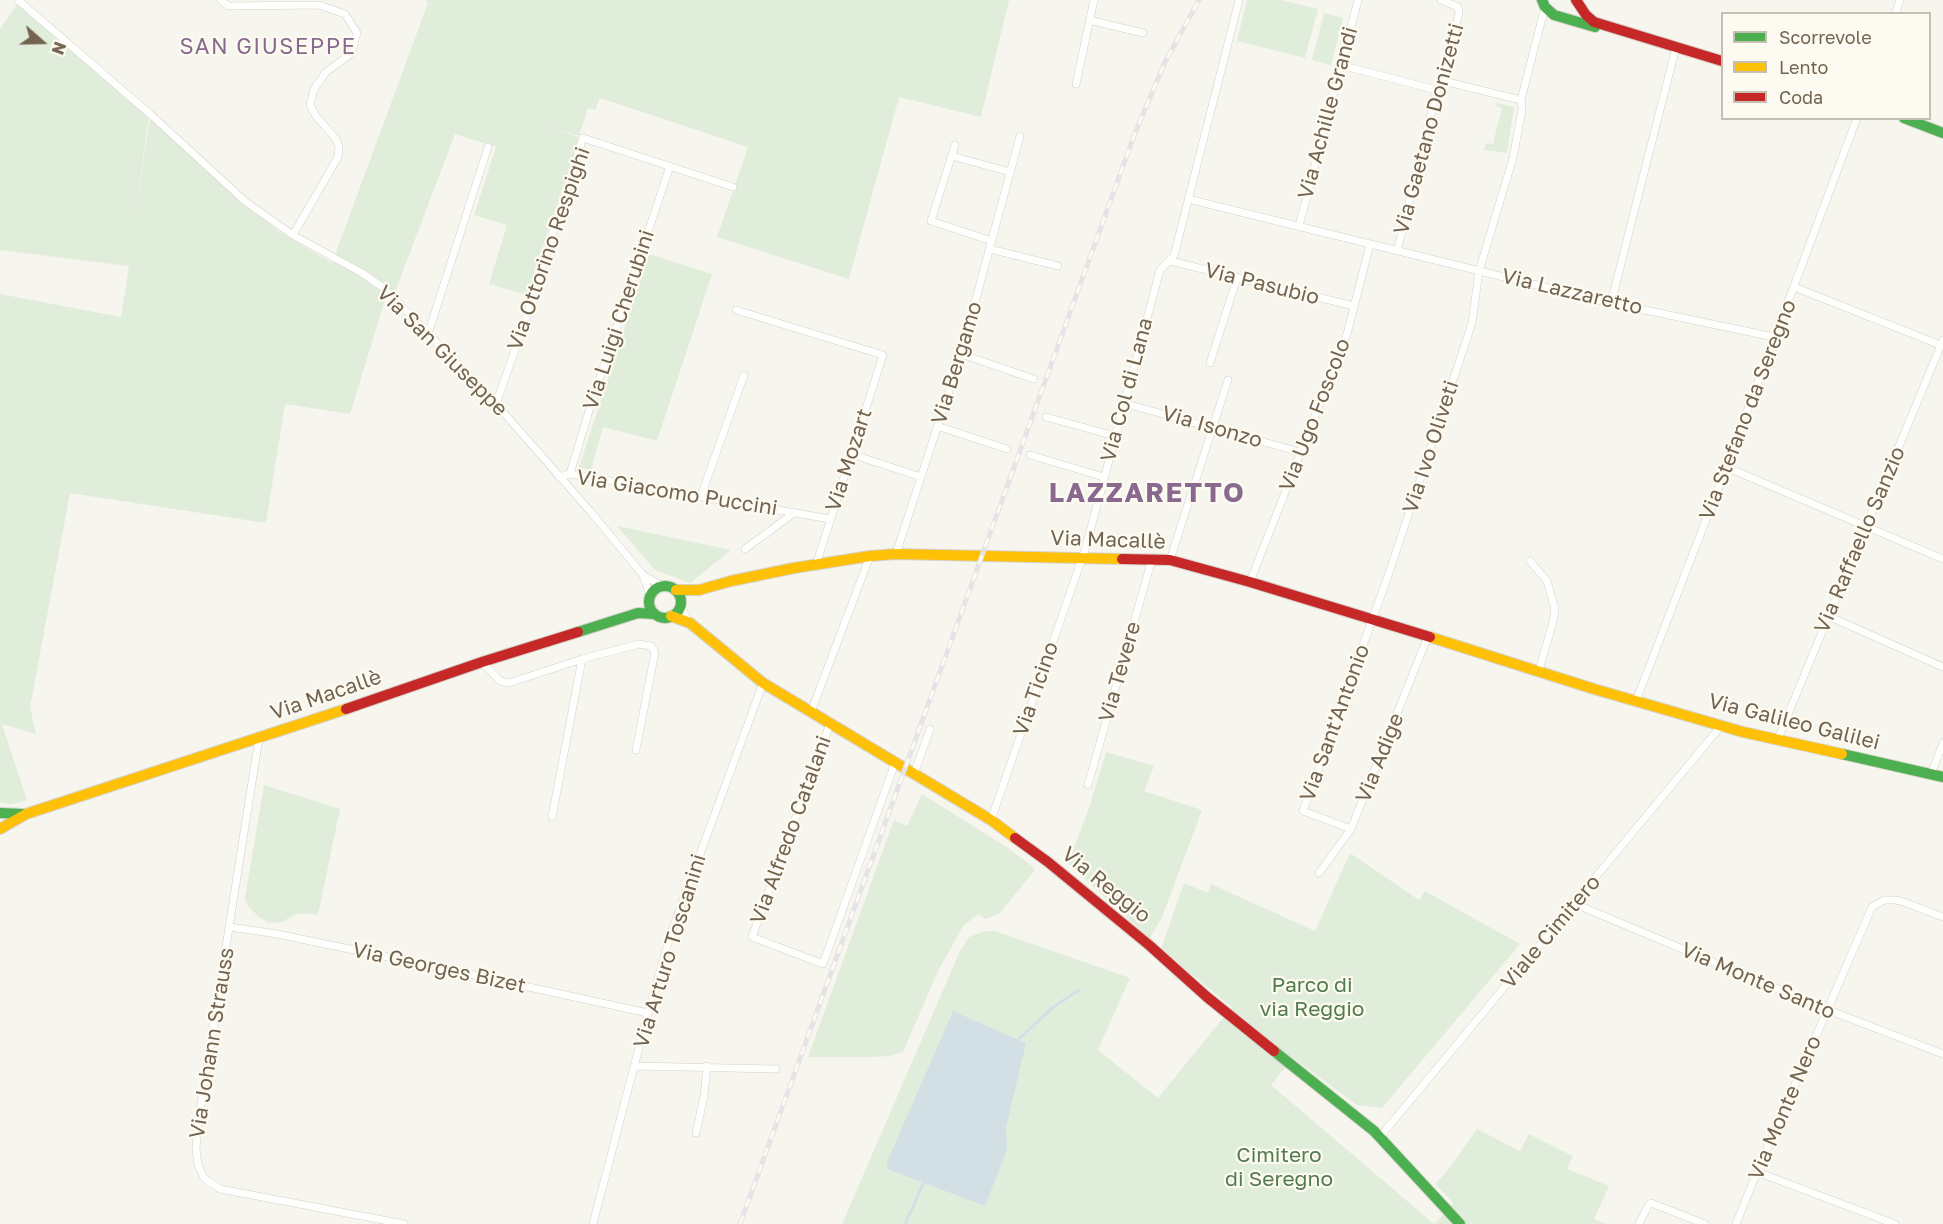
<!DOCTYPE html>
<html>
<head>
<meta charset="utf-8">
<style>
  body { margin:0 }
  #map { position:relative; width:1943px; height:1224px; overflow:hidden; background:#f6f5ee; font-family:"Golos Text",sans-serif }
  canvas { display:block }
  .legend { position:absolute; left:1721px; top:12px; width:210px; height:108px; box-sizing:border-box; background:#fdfbf1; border:2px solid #c5bfb1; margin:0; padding:8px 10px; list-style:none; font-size:18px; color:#726451 }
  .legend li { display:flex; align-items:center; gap:12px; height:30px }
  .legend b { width:30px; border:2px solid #c5bfb1 }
  .north { position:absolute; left:12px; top:12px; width:60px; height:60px; -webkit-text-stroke:4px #fdfbf1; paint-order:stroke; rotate:110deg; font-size:16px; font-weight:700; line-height:24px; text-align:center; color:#726451 }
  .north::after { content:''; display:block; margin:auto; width:21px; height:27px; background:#726451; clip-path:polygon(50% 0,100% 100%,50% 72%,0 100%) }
</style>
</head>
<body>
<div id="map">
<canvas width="1943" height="1224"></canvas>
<ul class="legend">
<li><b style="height:8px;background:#4caf50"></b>Scorrevole</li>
<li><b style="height:8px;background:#ffc107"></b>Lento</li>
<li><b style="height:8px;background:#c62828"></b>Coda</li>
</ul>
<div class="north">N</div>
</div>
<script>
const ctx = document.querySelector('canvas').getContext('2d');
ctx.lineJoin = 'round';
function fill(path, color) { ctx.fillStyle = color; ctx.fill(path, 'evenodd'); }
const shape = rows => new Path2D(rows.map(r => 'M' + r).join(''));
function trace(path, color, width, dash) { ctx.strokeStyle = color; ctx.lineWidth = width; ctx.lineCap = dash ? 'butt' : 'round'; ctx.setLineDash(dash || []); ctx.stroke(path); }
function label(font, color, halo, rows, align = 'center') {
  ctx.font = font + ' "Golos Text",sans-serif'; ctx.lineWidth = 4.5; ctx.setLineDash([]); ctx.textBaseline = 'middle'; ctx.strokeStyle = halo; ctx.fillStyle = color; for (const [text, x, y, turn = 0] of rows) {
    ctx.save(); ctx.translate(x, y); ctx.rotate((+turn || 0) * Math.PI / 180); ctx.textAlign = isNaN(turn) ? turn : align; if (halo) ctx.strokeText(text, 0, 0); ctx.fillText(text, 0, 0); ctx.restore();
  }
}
fill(shape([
  [425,0,1009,0,981,117,899,97,849,279,717,237,748,147,600,98,595,110,588,108,579,136,544,125,579,137,527,295,489,284,507,225,474,215,496,147,455,134,395,292,385,300,350,414,285,404,266,523,70,493,30,707,36,734,2,724,27,800,11,804,0,802,0,294,121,317,129,266,0,250,0,29,17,4,149,115,135,217,150,116,247,205,277,230,332,263,428,3],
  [1247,0,1281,0,1318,9,1305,58,1237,41],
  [1324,13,1343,18,1331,65,1312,60],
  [1497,103,1514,107,1507,153,1484,150,1486,143,1493,144,1502,108,1496,106],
  [649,254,712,274,657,441,603,427,591,470,579,467],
  [617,526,731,550,690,583,655,570],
  [1106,752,1154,766,1144,791,1202,810,1162,917,1150,938,1068,864,1089,808],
  [264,785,340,809,318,915,305,913,296,914,282,922,269,923,259,917,247,905,245,898],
  [922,794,1008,848,1032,866,1035,870,1000,913,986,919,978,914,963,926,938,971,903,1052,890,1056,871,1057,808,1057,894,820,907,826],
  [1350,853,1419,900,1425,891,1520,944,1382,1108,1357,1105,1293,1058,1271,1085,1434,1224,842,1224,960,951,969,937,985,931,995,931,1130,978,1098,1050,1158,1098,1232,1007,1161,949,1184,883,1208,893,1211,884,1315,931],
  [1477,1129,1520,1151,1529,1134,1573,1156,1567,1169,1609,1186,1594,1219,1606,1224,1435,1224,1453,1203,1435,1184,1448,1170]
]), '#e1eddb');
fill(shape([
  [953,1011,1026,1043,1006,1128,1007,1150,985,1206,887,1169,887,1162]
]), '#d2e0e6');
trace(shape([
  [1019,1039,1052,1008,1079,990],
  [905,1224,924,1182]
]), '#d2e0e6', 3);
const street = shape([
  [18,0,150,114,246,202,293,235,362,273,384,288,496,404,590,511,643,575,650,595],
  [221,0,228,6,319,5,345,14,357,33,351,54,326,72,314,89,310,105,316,116,336,139,339,147,338,157,293,235],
  [1895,14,1900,0],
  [1089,20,1143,33],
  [1340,65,1437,90],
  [1443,81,1521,100],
  [1076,84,1094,0],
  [955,145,931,221,992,241],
  [952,156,1010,172],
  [1188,199,1597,300,1774,337],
  [1299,226,1358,0],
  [990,249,1058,266],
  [1397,251,1437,90,1443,81,1459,13,1458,7,1441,0],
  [1170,261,1354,306],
  [1794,287,1943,346],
  [1611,303,1676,47],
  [736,310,883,355,816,565],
  [428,334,488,147],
  [961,354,1034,379],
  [1210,363,1237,278],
  [1123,403,1300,452],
  [496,404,522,330,583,138,733,187],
  [1046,417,1115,436],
  [937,426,1007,449],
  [851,454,921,477],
  [1030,455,1104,477],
  [1726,467,1943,559],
  [570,474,592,401,670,166],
  [559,477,570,474,830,519],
  [701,496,744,375],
  [745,549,794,513],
  [896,554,961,354,1020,136],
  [1170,560,1228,380],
  [1530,561,1547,581,1555,609,1553,622,1539,670],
  [643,575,662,586],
  [1250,582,1347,334,1370,244],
  [680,606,690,623],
  [1828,616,1943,667],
  [482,662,500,681,509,683,582,659,639,644,651,646,655,652,636,750],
  [1636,701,1721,481,1857,118],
  [811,712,870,556],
  [830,724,752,937,823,964,895,763],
  [259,738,198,1123,196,1149,198,1165,204,1178,220,1189,404,1224],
  [1777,741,1943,340],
  [914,774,930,729],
  [1931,774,1943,743],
  [1088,785,1152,559],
  [552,817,582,659],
  [991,820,1085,550,1160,270,1174,256,1239,0],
  [1351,829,1303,811,1388,576,1472,323,1479,271,1513,158,1522,110,1521,100,1545,7],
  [1319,873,1351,829,1428,636],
  [1575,904,1828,1010,1943,1054],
  [230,927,277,934,460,972,648,1013],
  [634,1066,776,1069],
  [696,1133,704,1096,707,1066],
  [1380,1137,1721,726],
  [1757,1172,1895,1224],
  [593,1224,648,1013,671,933,763,683],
  [1639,1224,1648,1206,1651,1203,1705,1224],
  [1736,1224,1757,1172,1872,907,1884,900,1894,900,1901,901,1943,917]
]);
const fast = shape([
  [1542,0,1545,7,1554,15,1595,27],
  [1904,118,1943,133],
  '649 602a16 16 0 1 1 32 0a16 16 0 1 1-32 0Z',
  [578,632,638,613,655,614],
  [1842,754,1943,777],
  [0,813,23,814],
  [1274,1051,1374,1131,1460,1224]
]);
const slow = shape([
  [676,590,699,590,731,581,794,568,870,556,896,554,1122,559],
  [671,616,690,623,763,683,991,820,1015,838],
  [1430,637,1594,689,1743,732,1842,754],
  [0,829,26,814,346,709]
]);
const jam = shape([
  [1576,0,1586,15,1594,22,1722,61],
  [1122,559,1170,560,1250,582,1430,637],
  [346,709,482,662,578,632],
  [1015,838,1048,862,1149,945,1207,997,1274,1051]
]);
trace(street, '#d4d1cb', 8);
trace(fast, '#d5d2cb', 12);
trace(slow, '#d5d2cb', 12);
trace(jam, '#d5d2cb', 12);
trace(street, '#fefefc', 7);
trace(fast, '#4caf50', 10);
trace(slow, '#ffc107', 10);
trace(jam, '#c62828', 10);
const rail = shape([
  [740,1224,1135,133,1165,62,1199,0]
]);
trace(rail, '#e6e3e6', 5);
trace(rail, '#fdfbf1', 3, [9]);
label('21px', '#726451', '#fdfbf1', [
  ["Via Achille Grandi",1328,113,-75],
  ["Via Gaetano Donizetti",1429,129,-75],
  ["Via Ottorino Respighi",549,249,-71],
  ["Via Pasubio",1262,284,14],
  ["Via Lazzaretto",1572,292,13],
  ["Via Luigi Cherubini",619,320,-72],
  ["Via San Giuseppe",442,351,45],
  ["Via Bergamo",957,363,-73],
  ["Via Col di Lana",1127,390,-75],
  ["Via Stefano da Seregno",1748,410,-69],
  ["Via Ugo Foscolo",1315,415,-69],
  ["Via Isonzo",1212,427,16],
  ["Via Ivo Oliveti",1431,447,-72],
  ["Via Mozart",849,460,-72],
  ["Via Giacomo Puccini",677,493,9],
  ["Via Macallè",1108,540,2],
  ["Via Raffaello Sanzio",1860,540,-67],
  ["Via Tevere",1120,672,-74],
  ["Via Ticino",1036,689,-71],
  ["Via Macallè",326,695,-19],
  ["Via Galileo Galilei",1794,722,14],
  ["Via Sant'Antonio",1335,723,-70],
  ["Via Adige",1380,758,-68],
  ["Via Alfredo Catalani",791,830,-70],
  ["Via Reggio",1106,885,39],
  ["Viale Cimitero",1551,932,-50],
  ["Via Arturo Toscanini",670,951,-73],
  ["Via Georges Bizet",439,968,12],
  ["Via Monte Santo",1758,981,23],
  ["Via Johann Strauss",212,1043,-81],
  ["Via Monte Nero",1785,1108,-67]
]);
label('21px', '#527c4e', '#fdfbf1', [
  ["Parco di",1312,985],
  ["via Reggio",1312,1009],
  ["Cimitero",1279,1155],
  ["di Seregno",1279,1179]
]);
ctx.letterSpacing = '1.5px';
label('22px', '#89698d', '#fdfbf1', [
  ["SAN GIUSEPPE",268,47]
]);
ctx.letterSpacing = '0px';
ctx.letterSpacing = '1.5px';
label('bold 27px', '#89698d', '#fdfbf1', [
  ["LAZZARETTO",1147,493]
]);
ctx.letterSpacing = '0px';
</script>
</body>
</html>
